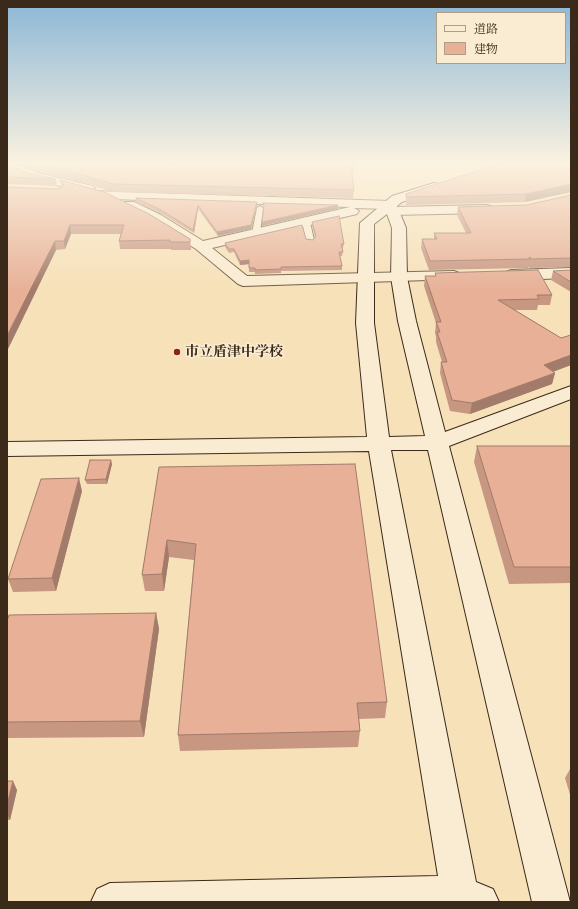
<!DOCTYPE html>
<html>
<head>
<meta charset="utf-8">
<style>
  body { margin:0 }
  #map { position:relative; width:578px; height:909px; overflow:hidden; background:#f7e1b9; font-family:"EB Garamond","Noto Serif JP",serif }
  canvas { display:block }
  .frame { position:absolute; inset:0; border:8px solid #3b2a19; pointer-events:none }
  .legend { position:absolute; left:436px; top:12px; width:130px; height:52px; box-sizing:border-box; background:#faecd2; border:1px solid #ae9e88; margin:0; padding:5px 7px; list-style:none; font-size:12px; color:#3b2a19 }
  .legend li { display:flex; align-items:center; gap:8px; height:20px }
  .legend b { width:20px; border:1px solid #ae9e88 }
</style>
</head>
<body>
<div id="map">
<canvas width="578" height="909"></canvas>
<div class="frame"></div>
<ul class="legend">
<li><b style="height:5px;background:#faecd2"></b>道路</li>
<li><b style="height:11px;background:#e7b097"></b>建物</li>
</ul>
</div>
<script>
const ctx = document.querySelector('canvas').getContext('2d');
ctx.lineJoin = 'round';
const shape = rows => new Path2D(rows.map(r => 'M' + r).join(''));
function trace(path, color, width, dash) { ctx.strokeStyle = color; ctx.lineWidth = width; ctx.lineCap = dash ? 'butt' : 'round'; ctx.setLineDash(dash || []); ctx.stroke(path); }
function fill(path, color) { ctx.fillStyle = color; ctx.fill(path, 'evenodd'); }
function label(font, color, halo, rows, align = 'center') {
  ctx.font = font + ' "EB Garamond","Noto Serif JP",serif'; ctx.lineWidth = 3; ctx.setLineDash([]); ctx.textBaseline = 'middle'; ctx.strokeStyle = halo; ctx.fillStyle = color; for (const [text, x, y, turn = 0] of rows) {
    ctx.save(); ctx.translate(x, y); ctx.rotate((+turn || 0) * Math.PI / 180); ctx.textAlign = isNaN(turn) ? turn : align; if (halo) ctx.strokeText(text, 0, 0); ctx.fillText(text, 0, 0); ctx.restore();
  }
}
const lane = shape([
  [260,206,263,208,260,233,256,235,252,233,257,208,260,206],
  [303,220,306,220,310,222,314,240,313,242,307,242,306,240,302,222,303,220]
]);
const street = shape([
  [7,164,14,164,38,173,93,186,95,189,94,191,390,201,395,202,396,205,395,207,486,205,491,206,493,209,491,212,486,213,393,215,388,214,386,211,388,209,354,208,359,211,357,214,212,248,247,276,454,271,459,273,462,276,459,279,243,286,238,284,196,249,151,221,124,208,123,205,124,202,134,202,161,215,203,241,350,207,83,198,79,197,77,194,81,191,30,179,7,169,7,164],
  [571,268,571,278,511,280,506,278,503,275,506,272,511,270,571,268]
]);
const secondary = shape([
  [434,183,439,184,440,187,439,190,402,202,397,206,406,228,407,277,416,321,445,432,571,386,571,399,449,446,570,902,532,902,428,450,391,450,476,882,493,889,499,902,91,902,97,889,110,883,438,876,369,451,7,456,7,442,367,437,356,323,360,223,392,196,434,183],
  [387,214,392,228,391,277,398,321,425,436,389,437,374,323,374,224,387,214]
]);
trace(lane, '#6a5841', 2);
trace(street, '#6a5841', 2);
trace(secondary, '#3b2a19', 2);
fill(lane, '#faecd2');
fill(street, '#faecd2');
fill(secondary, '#faecd2');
fill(shape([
  [7,164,28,173,56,179,57,186,7,184],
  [17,164,174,164,176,165,203,165,205,164,355,164,354,171,352,171,352,174,354,190,353,198,114,192,74,180,38,172],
  [571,164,571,192,525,202,406,205,406,194],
  [60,180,190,239,191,248,191,250,171,250,171,249,120,249,119,241,121,234,71,234,65,249,56,250,7,351,7,187,57,189,61,188,62,187],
  [571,195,571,267,530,268,528,267,528,268,429,270,421,248,422,239,434,239,434,233,466,233,457,215,458,207,527,205],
  [136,198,257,206,251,229,218,236,198,209,194,233,162,214,136,202],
  [312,222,344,244,343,248,342,248,343,252,342,256,340,256,342,266,342,270,281,271,281,273,255,274,255,272,249,272,249,264,240,265,234,252,229,253,225,247,225,243,306,239,313,240,315,237,312,226],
  [571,270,571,292,551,280,553,271],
  [435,273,552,295,550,305,538,305,537,310,515,310,561,338,571,335,571,365,553,372,555,373,552,384,470,414,450,411,440,373,441,362,442,362,436,342,436,337,435,333,436,323,424,286,425,276,435,276],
  [477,446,571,446,571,583,509,584,474,462],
  [112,464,107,484,87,484,85,480],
  [159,467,387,702,385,718,359,719,360,731,358,747,180,751,178,735,194,560,169,557,164,591,145,591,142,575],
  [82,491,56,591,13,592,8,579],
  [156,613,159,629,144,737,7,738,7,621],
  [570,769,571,769,571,798,565,778],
  [7,781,17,790,10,820,7,820]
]), '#c79782');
fill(shape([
  [571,184,571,192,525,202,526,194],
  [257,202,257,206,251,229,218,236,217,232],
  [198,205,198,209,194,233,193,230],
  [338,205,338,209,262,226,262,222],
  [70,225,71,234,65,249,64,241],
  [55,241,56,250,7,351,7,336],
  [249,260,250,264,240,265,240,261],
  [571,355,571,365,541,376,544,365],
  [555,373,552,384,470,414,472,403],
  [111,460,112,464,107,484,106,479],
  [79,478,82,491,56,591,52,578],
  [167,540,169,557,164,591,162,574],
  [156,613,159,629,144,737,140,721],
  [13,781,17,790,10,820,7,814,7,805]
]), '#a27b6a');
const building = shape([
  [7,164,28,173,56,179,7,177,7,164],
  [36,164,174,164,176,165,203,165,205,164,352,164,352,166,351,166,354,190,113,184,73,172,36,164],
  [498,164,571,164,571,184,526,194,406,197,406,194,498,164],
  [60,180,104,192,149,214,190,239,190,242,170,242,170,240,119,241,124,225,70,225,64,241,55,241,7,336,7,187,57,189,61,188,64,185,60,180],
  [571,195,571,258,532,259,529,257,530,259,430,261,422,239,437,239,434,233,471,233,458,207,527,205,571,195],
  [136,198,257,202,251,225,217,232,198,205,193,230,161,210,136,198],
  [263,203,338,205,262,222,264,205,263,203],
  [339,216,344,244,341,244,343,252,339,252,342,266,281,267,281,269,255,270,255,268,249,268,249,260,240,261,234,249,229,249,225,243,302,225,306,239,313,240,316,236,312,222,339,216],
  [538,270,552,295,537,295,539,299,498,300,561,338,571,335,571,355,544,365,555,373,472,403,452,400,441,362,447,362,437,332,440,332,436,322,441,322,425,276,436,276,435,273,538,270],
  [571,270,571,282,553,271,571,270],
  [477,446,571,446,571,567,514,567,477,446],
  [90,460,111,460,106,479,85,480,90,460],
  [355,464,387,702,357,703,360,731,178,735,196,544,167,540,162,574,142,575,159,467,355,464],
  [79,478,52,578,8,579,41,479,79,478],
  [156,613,140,721,7,722,7,621,9,615,156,613],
  [7,781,13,781,7,805,7,781]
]);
fill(building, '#e7b097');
trace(building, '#a27b6a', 1);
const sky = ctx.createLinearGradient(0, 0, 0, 291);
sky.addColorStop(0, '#8cb7d6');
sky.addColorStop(0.56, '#fbf2e0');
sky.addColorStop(1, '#fbf2e000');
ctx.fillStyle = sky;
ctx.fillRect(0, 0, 578, 291);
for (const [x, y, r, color] of [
  [177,352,4,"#8f2418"]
]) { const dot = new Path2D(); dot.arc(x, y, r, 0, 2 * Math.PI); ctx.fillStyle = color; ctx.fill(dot); trace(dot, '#faecd2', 1.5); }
label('bold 14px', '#3b2a19', '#faecd2', [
  ["市立盾津中学校",185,352]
], 'left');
</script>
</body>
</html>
